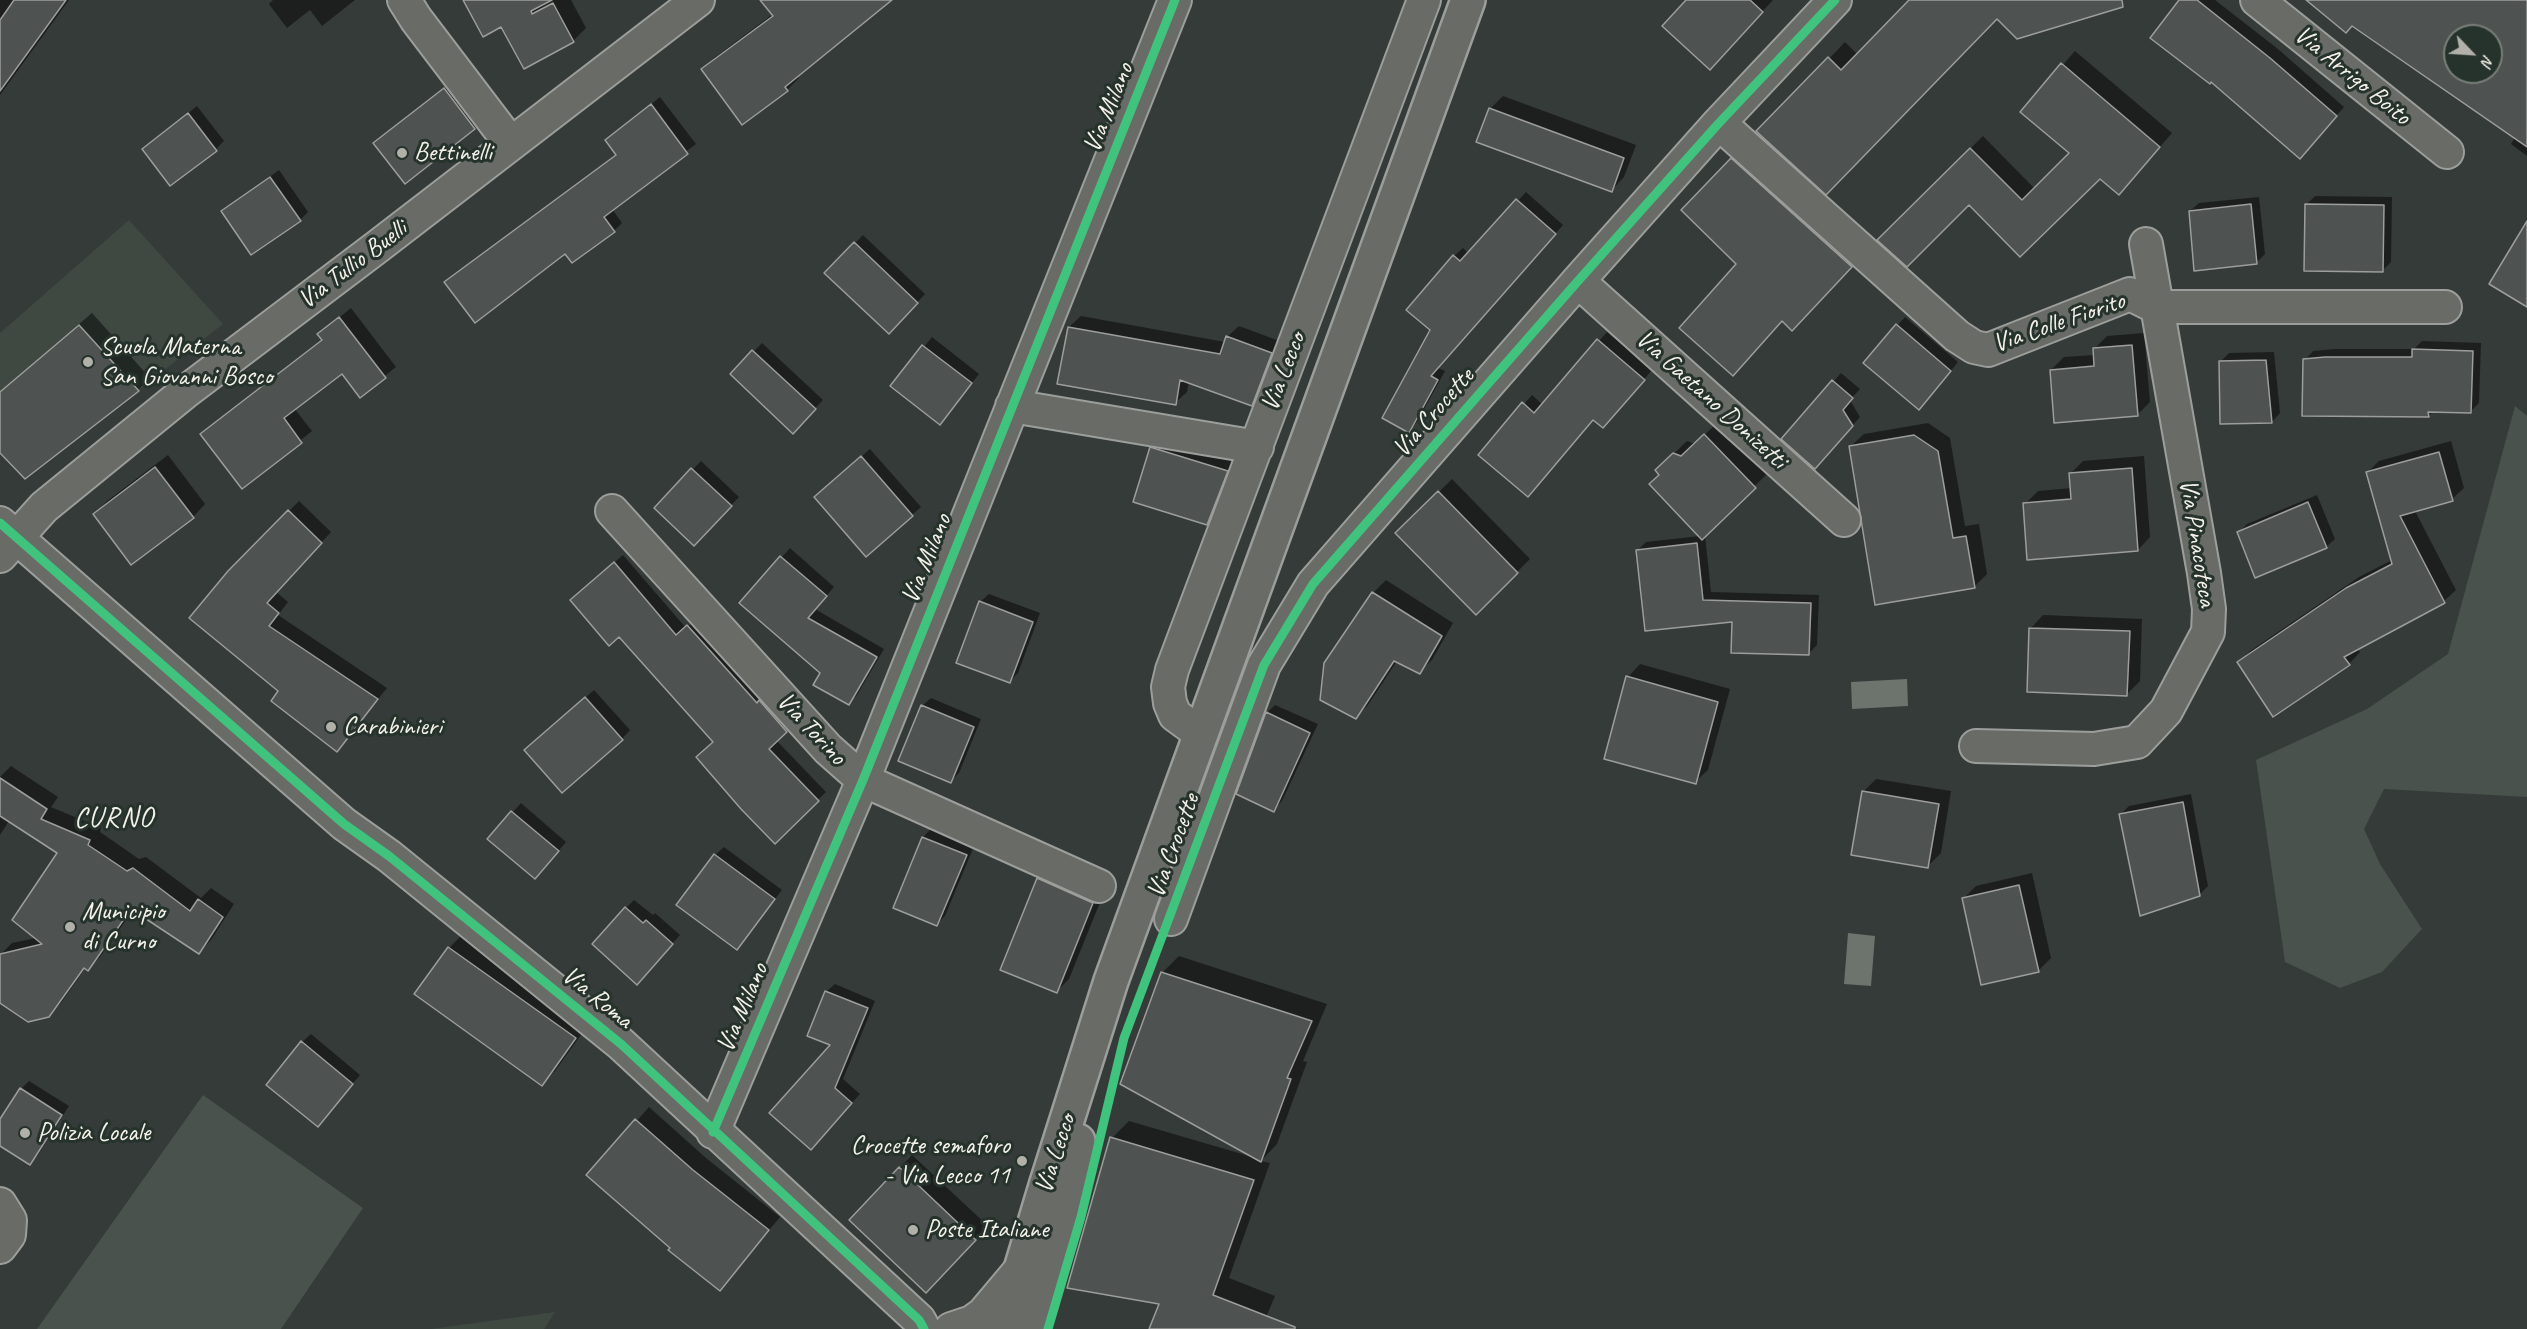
<!DOCTYPE html>
<html>
<head>
<meta charset="utf-8">
<style>
  body { margin:0 }
  #map { position:relative; width:2527px; height:1329px; overflow:hidden; background:#353b38; font-family:Caveat,sans-serif }
  canvas { display:block }
  .north { position:absolute; left:2443px; top:24px; width:60px; height:60px; box-sizing:border-box; background:#26332d; border:2px solid #787f78; border-radius:50%; rotate:115deg; font-size:16px; font-weight:700; line-height:24px; text-align:center; color:#f4f1e8 }
  .north::after { content:''; display:block; margin:auto; width:21px; height:27px; background:#b1b1aa; clip-path:polygon(50% 0,100% 100%,50% 72%,0 100%) }
</style>
</head>
<body>
<div id="map">
<canvas width="2527" height="1329"></canvas>
<div class="north">N</div>
</div>
<script>
const ctx = document.querySelector('canvas').getContext('2d');
ctx.lineJoin = 'round';
function fill(path, color) { ctx.fillStyle = color; ctx.fill(path, 'evenodd'); }
const shape = rows => new Path2D(rows.map(r => 'M' + r).join(''));
function trace(path, color, width, dash) { ctx.strokeStyle = color; ctx.lineWidth = width; ctx.lineCap = dash ? 'butt' : 'round'; ctx.setLineDash(dash || []); ctx.stroke(path); }
function label(font, color, halo, rows, align = 'center') {
  ctx.font = font + ' Caveat,sans-serif'; ctx.lineWidth = 6; ctx.setLineDash([]); ctx.textBaseline = 'middle'; ctx.strokeStyle = halo; ctx.fillStyle = color; for (const [text, x, y, turn = 0] of rows) {
    ctx.save(); ctx.translate(x, y); ctx.rotate((+turn || 0) * Math.PI / 180); ctx.textAlign = isNaN(turn) ? turn : align; if (halo) ctx.strokeText(text, 0, 0); ctx.fillText(text, 0, 0); ctx.restore();
  }
}
fill(shape([
  [129,220,223,324,25,479,0,453,0,333],
  [555,1312,544,1329,431,1329]
]), '#3f4942');
fill(shape([
  [2515,406,2527,416,2527,797,2384,789,2364,829,2380,864,2422,929,2382,972,2340,988,2285,962,2256,760,2367,709,2448,654],
  [203,1095,363,1208,281,1329,37,1329]
]), '#49524c');
fill(shape([
  [1907,679,1908,706,1852,709,1851,682],
  [1848,933,1875,936,1871,986,1844,984]
]), '#6d736d');
fill(shape([
  [0,0,69,0,0,95],
  [273,0,355,0,322,26,310,10,287,28,269,4],
  [465,0,571,0,586,28,573,41,501,25],
  [781,0,889,0,797,76,799,78,787,90,703,69,714,58,773,14],
  [1688,0,1773,0,1722,55],
  [1911,0,2092,0,1997,17,1759,132,1845,42,1858,55],
  [2181,0,2215,0,2278,49,2344,107,2308,149],
  [2318,0,2527,0,2527,156,2511,144,2515,137],
  [2455,36,2491,36,2491,72,2455,72],
  [2075,51,2172,133,2131,180,2100,177,2020,255,1969,203,1879,240,1983,136,2035,189,2071,153,2022,112],
  [453,81,483,120,474,128,375,143],
  [1503,96,1636,145,1624,177,1612,190,1490,109],
  [660,97,696,144,612,209,622,223,614,231,565,252,446,282,617,154,607,140],
  [197,106,224,141,216,149,144,149],
  [1741,151,1860,257,1801,320,1683,210],
  [279,170,308,212,300,220,223,211],
  [1526,192,1563,225,1438,368,1445,371,1417,422,1409,431,1432,330,1408,310,1454,256,1463,248,1469,254],
  [2315,196,2392,197,2391,262,2382,271,2307,204],
  [2259,197,2265,254,2256,263,2190,211,2199,203],
  [863,235,925,294,889,332,826,273],
  [351,308,396,367,360,396,342,372,294,408,312,431,242,487,202,434,322,339,319,334],
  [92,313,150,378,138,390,0,451,0,391],
  [1081,316,1225,342,1227,337,1239,326,1282,342,1263,393,1252,404,1189,381,1187,392,1175,403,1069,327],
  [1905,317,1958,362,1927,400,1897,326],
  [1607,332,1652,370,1611,418,1594,418,1536,487,1524,404,1532,395,1543,405],
  [2144,333,2150,402,2137,415,2051,370,2064,357,2095,355,2094,349,2107,336],
  [932,337,979,374,940,423,892,386],
  [2422,341,2481,343,2479,403,2471,411,2434,410,2429,416,2304,415,2305,360,2313,351,2335,349,2414,349],
  [762,343,823,400,801,423,732,374],
  [2274,352,2280,413,2272,422,2220,362,2229,353],
  [1841,373,1860,389,1850,400,1860,417,1823,459,1783,439],
  [1718,422,1767,474,1705,535,1711,592,1819,595,1817,645,1809,653,1733,620,1646,630,1638,550,1646,542,1700,536,1657,470,1687,441,1695,444],
  [1928,423,1950,438,1965,526,1979,524,1987,574,1974,587,1851,446,1864,434],
  [1160,440,1235,462,1215,515,1207,524,1151,448],
  [2451,441,2464,488,2452,499,2415,511,2456,590,2444,601,2357,648,2360,652,2349,664,2239,663,2250,651,2359,577,2392,560,2367,473,2379,461],
  [870,449,921,507,866,555,824,489],
  [168,455,205,504,193,517,95,514,107,501],
  [2144,456,2150,537,2138,550,2025,504,2038,491,2072,488,2070,474,2083,461],
  [701,461,739,497,694,544,656,508],
  [1452,479,1530,559,1476,613,1398,533],
  [2317,495,2335,539,2326,547,2239,532,2247,524],
  [299,501,331,532,276,592,288,602,278,615,387,688,337,750,280,691,229,572],
  [790,548,834,587,815,609,884,649,857,695,849,703,822,673,741,603],
  [623,555,686,628,697,618,795,723,776,740,826,792,775,842,714,742,580,592],
  [1386,580,1453,623,1432,660,1419,672,1397,661,1368,705,1355,718,1373,593],
  [989,594,1040,613,1018,673,1009,682,980,602],
  [2043,615,2142,619,2140,681,2127,694,2031,628],
  [1640,664,1730,689,1708,770,1695,782,1628,677],
  [594,690,630,730,622,739,535,742],
  [931,698,981,719,959,773,951,781,922,706],
  [1275,705,1318,724,1282,801,1274,810,1267,713],
  [11,766,58,797,51,807,101,828,100,832,139,859,146,857,201,898,211,888,234,904,211,940,199,952,134,909,100,957,88,969,86,967,61,1003,48,1016,0,1001,0,955,12,943,36,938,59,853,9,821,0,835,0,777],
  [1876,779,1951,791,1941,853,1928,866,1863,792],
  [2191,794,2208,886,2199,895,2121,814,2129,806],
  [521,803,566,842,543,869,489,839],
  [931,829,974,846,945,916,937,924,923,837],
  [724,847,782,890,737,948,715,855],
  [1051,866,1105,890,1069,979,1057,991,1038,879],
  [2032,873,2051,958,2038,971,1964,898,1976,886],
  [634,900,653,915,655,913,680,935,645,974,626,908],
  [462,935,588,1025,555,1071,542,1084,416,994,449,948],
  [1179,956,1327,1004,1303,1061,1307,1062,1277,1144,1261,1161,1270,1163,1229,1278,1275,1296,1261,1329,1150,1329,1161,1302,1112,1138,1129,1121,1256,1158,1162,973],
  [835,984,875,1001,843,1079,860,1094,819,1139,832,1045,826,992],
  [311,1034,360,1075,318,1125,302,1042],
  [29,1081,69,1106,38,1155,30,1163,0,1145,0,1122,21,1089],
  [649,1107,706,1158,780,1217,720,1289,589,1175],
  [912,1155,988,1226,939,1278,851,1220]
]), '#0007');
const building = shape([
  [14,0,66,0,0,91,0,20,14,0],
  [463,0,552,0,531,11,532,14,553,3,574,42,524,69,501,27,483,37,463,0],
  [760,0,892,0,785,87,788,91,742,125,701,69,773,16,760,0],
  [1686,0,1750,0,1763,12,1710,70,1662,26,1686,0],
  [1909,0,2122,0,2123,7,2017,39,1997,19,1826,195,1756,131,1828,57,1841,70,1909,0],
  [2179,0,2197,0,2270,58,2337,116,2300,159,2211,82,2210,84,2150,38,2179,0],
  [2306,0,2527,0,2527,147,2352,26,2346,33,2306,0],
  [2455,36,2491,36,2491,72,2455,72,2455,36],
  [2061,63,2160,147,2119,195,2100,179,2020,257,1969,205,1907,267,1877,240,1970,148,2022,200,2069,153,2020,112,2061,63],
  [444,88,475,129,405,184,373,143,444,88],
  [651,104,688,154,604,217,615,232,572,263,565,254,475,323,444,282,616,155,605,140,651,104],
  [1489,108,1624,158,1612,192,1476,142,1489,108],
  [188,113,217,151,170,186,142,149,188,113],
  [1731,158,1852,267,1792,331,1782,321,1733,376,1679,328,1736,264,1681,210,1731,158],
  [270,177,301,221,251,255,221,211,270,177],
  [1516,199,1556,234,1431,376,1438,380,1409,433,1382,418,1430,330,1406,310,1453,255,1460,261,1516,199],
  [2251,204,2257,264,2194,271,2189,211,2251,204],
  [2305,204,2384,205,2383,272,2304,271,2305,204],
  [2527,221,2527,307,2489,284,2527,221],
  [854,242,918,303,889,334,824,273,854,242],
  [339,317,386,378,360,398,342,374,284,418,302,443,242,489,200,434,322,340,317,334,339,317],
  [1896,324,1951,371,1919,410,1863,363,1896,324],
  [79,325,139,391,25,479,0,453,0,392,79,325],
  [1068,327,1220,354,1226,336,1272,353,1252,406,1180,380,1176,405,1057,384,1068,327],
  [1597,339,1645,380,1603,428,1593,420,1528,497,1478,455,1522,402,1534,413,1597,339],
  [922,345,972,383,940,425,890,386,922,345],
  [2132,345,2138,416,2054,423,2050,370,2094,366,2093,348,2132,345],
  [2412,349,2473,351,2471,413,2428,412,2429,417,2302,416,2303,359,2325,357,2412,357,2412,349],
  [752,350,816,409,793,434,730,374,752,350],
  [2266,360,2272,423,2220,424,2219,361,2266,360],
  [1832,380,1853,398,1843,410,1853,426,1815,469,1781,439,1832,380],
  [1704,434,1756,488,1702,540,1649,484,1659,475,1655,470,1673,453,1681,456,1704,434],
  [1914,435,1938,451,1953,538,1966,536,1975,588,1875,605,1849,446,1914,435],
  [1150,447,1228,471,1207,525,1133,502,1150,447],
  [2439,452,2453,501,2400,516,2445,603,2344,657,2350,665,2273,717,2237,662,2346,588,2392,564,2366,472,2439,452],
  [861,456,913,516,866,557,814,497,861,456],
  [155,467,194,518,131,565,93,514,155,467],
  [691,468,732,506,694,546,654,508,691,468],
  [2132,468,2138,551,2027,560,2023,503,2071,499,2069,473,2132,468],
  [1438,491,1518,573,1476,615,1395,533,1438,491],
  [2308,502,2327,548,2255,578,2237,532,2308,502],
  [288,510,322,543,267,603,279,613,269,626,378,699,337,752,271,701,278,691,189,618,228,571,288,510],
  [1697,543,1703,600,1811,603,1809,655,1731,653,1732,622,1645,631,1636,550,1697,543],
  [780,556,827,596,808,618,877,657,849,705,813,685,820,673,739,603,780,556],
  [614,562,676,635,687,625,757,703,759,700,787,732,769,749,819,801,775,844,741,809,696,757,713,742,619,637,609,646,570,600,614,562],
  [1372,592,1442,636,1420,674,1394,661,1356,719,1320,700,1324,663,1372,592],
  [979,601,1033,622,1010,683,956,663,979,601],
  [2029,628,2130,631,2127,696,2027,692,2029,628],
  [1626,676,1718,702,1696,784,1604,759,1626,676],
  [585,697,623,740,562,793,524,750,585,697],
  [921,705,974,727,951,783,898,761,921,705],
  [1266,712,1310,733,1274,812,1236,794,1266,712],
  [0,778,47,809,41,819,90,840,88,845,127,871,133,868,190,911,198,899,223,917,199,954,131,909,88,971,84,968,49,1017,28,1022,0,1003,0,954,42,944,12,920,57,853,0,816,0,778],
  [1862,791,1939,804,1928,868,1851,855,1862,791],
  [2183,802,2200,896,2140,916,2119,814,2183,802],
  [511,811,559,851,535,879,487,839,511,811],
  [922,837,967,855,937,926,893,908,922,837],
  [714,854,775,899,737,950,676,905,714,854],
  [1037,878,1093,903,1057,993,1000,970,1037,878],
  [2019,885,2039,972,1981,985,1962,898,2019,885],
  [625,907,643,923,646,920,673,944,637,985,592,944,625,907],
  [448,947,576,1038,542,1086,414,994,448,947],
  [1161,972,1312,1021,1287,1078,1291,1079,1261,1162,1120,1084,1161,972],
  [825,991,868,1008,835,1088,852,1103,811,1150,769,1113,830,1045,807,1036,825,991],
  [301,1041,353,1084,318,1127,266,1085,301,1041],
  [20,1088,62,1115,30,1165,0,1146,0,1119,20,1088],
  [635,1119,693,1170,769,1230,720,1291,668,1250,670,1248,586,1175,635,1119],
  [1110,1137,1254,1180,1213,1295,1295,1327,1295,1329,1149,1329,1159,1304,1067,1288,1110,1137],
  [899,1167,976,1240,926,1293,849,1220,899,1167]
]);
fill(building, '#4e5250');
trace(building, '#9c9e9b', 1.5);
const minor = shape([
  [404,0,416,19,511,144],
  [2257,0,2447,152],
  [1719,123,1957,336,1974,347,1988,350,2130,294,2156,307,2445,307],
  [1578,281,1844,520],
  [1012,406,1257,447],
  [612,511,828,749,863,780,1099,886],
  [0,523,344,824,389,856,621,1044,919,1320,924,1329],
  [0,556,44,507,184,393,377,247,698,0],
  [1201,734,1175,715,1170,703,1168,687,1172,670,1424,0],
  [1976,746,2094,749,2137,742,2166,711,2208,632,2209,609,2204,573,2146,244],
  [1171,919,1264,665,1313,584,1578,281,1719,123,1835,0],
  [713,1132,863,780,1175,0],
  [0,1204,10,1220,9,1235,0,1247],
  [951,1329,972,1322,983,1314,1020,1270]
]);
const secondary = shape([
  [1003,1329,1046,1186,1111,981,1468,0],
  [1032,1329,1066,1213,1078,1141]
]);
trace(minor, '#9c9e9b', 36);
trace(secondary, '#9c9e9b', 38);
trace(minor, '#686b66', 32);
trace(secondary, '#686b66', 33);
trace(shape([
  [0,523,344,824,389,856,621,1044,919,1320,924,1329],
  [713,1132,863,780,1175,0],
  [1048,1329,1081,1217,1124,1038,1264,665,1313,584,1578,281,1719,123,1835,0]
]), '#40c37c', 9);
for (const [x, y, r, color] of [
  [402,153,6,"#b1b1aa"],
  [88,362,6,"#b1b1aa"],
  [331,727,6,"#b1b1aa"],
  [70,927,6,"#b1b1aa"],
  [25,1133,6,"#b1b1aa"],
  [1022,1161,6,"#b1b1aa"],
  [913,1230,6,"#b1b1aa"]
]) { const dot = new Path2D(); dot.arc(x, y, r, 0, 2 * Math.PI); ctx.fillStyle = color; ctx.fill(dot); trace(dot, '#26332d', 2); }
label('26px', '#f4f1e8', '#26332d', [
  ["Via Arrigo Boito",2352,76,39],
  ["Via Milano",1109,108,-68],
  ["Via Tullio Buelli",353,265,-37],
  ["Via Colle Fiorito",2059,323,-19],
  ["Via Lecco",1284,372,-69],
  ["Via Gaetano Donizetti",1711,400,42],
  ["Via Crocette",1434,413,-49],
  ["Via Pinacoteca",2197,543,81],
  ["Via Milano",927,559,-68],
  ["Via Torino",811,729,47],
  ["Via Crocette",1174,846,-70],
  ["Via Roma",597,998,39],
  ["Via Milano",743,1008,-67],
  ["Via Lecco",1056,1154,-72]
]);
label('26px', '#f4f1e8', '#26332d', [
  ["Bettinelli",414,153],
  ["Scuola Materna",100,347],
  ["San Giovanni Bosco",100,377],
  ["Carabinieri",343,727],
  ["Municipio",82,912],
  ["di Curno",82,942],
  ["Polizia Locale",37,1133],
  ["Crocette semaforo",1010,1146,"right"],
  ["- Via Lecco 11",1010,1176,"right"],
  ["Poste Italiane",925,1230]
], 'left');
ctx.letterSpacing = '1.5px';
label('28px', '#f4f1e8', '#26332d', [
  ["CURNO",114,819]
]);
ctx.letterSpacing = '0px';
</script>
</body>
</html>
